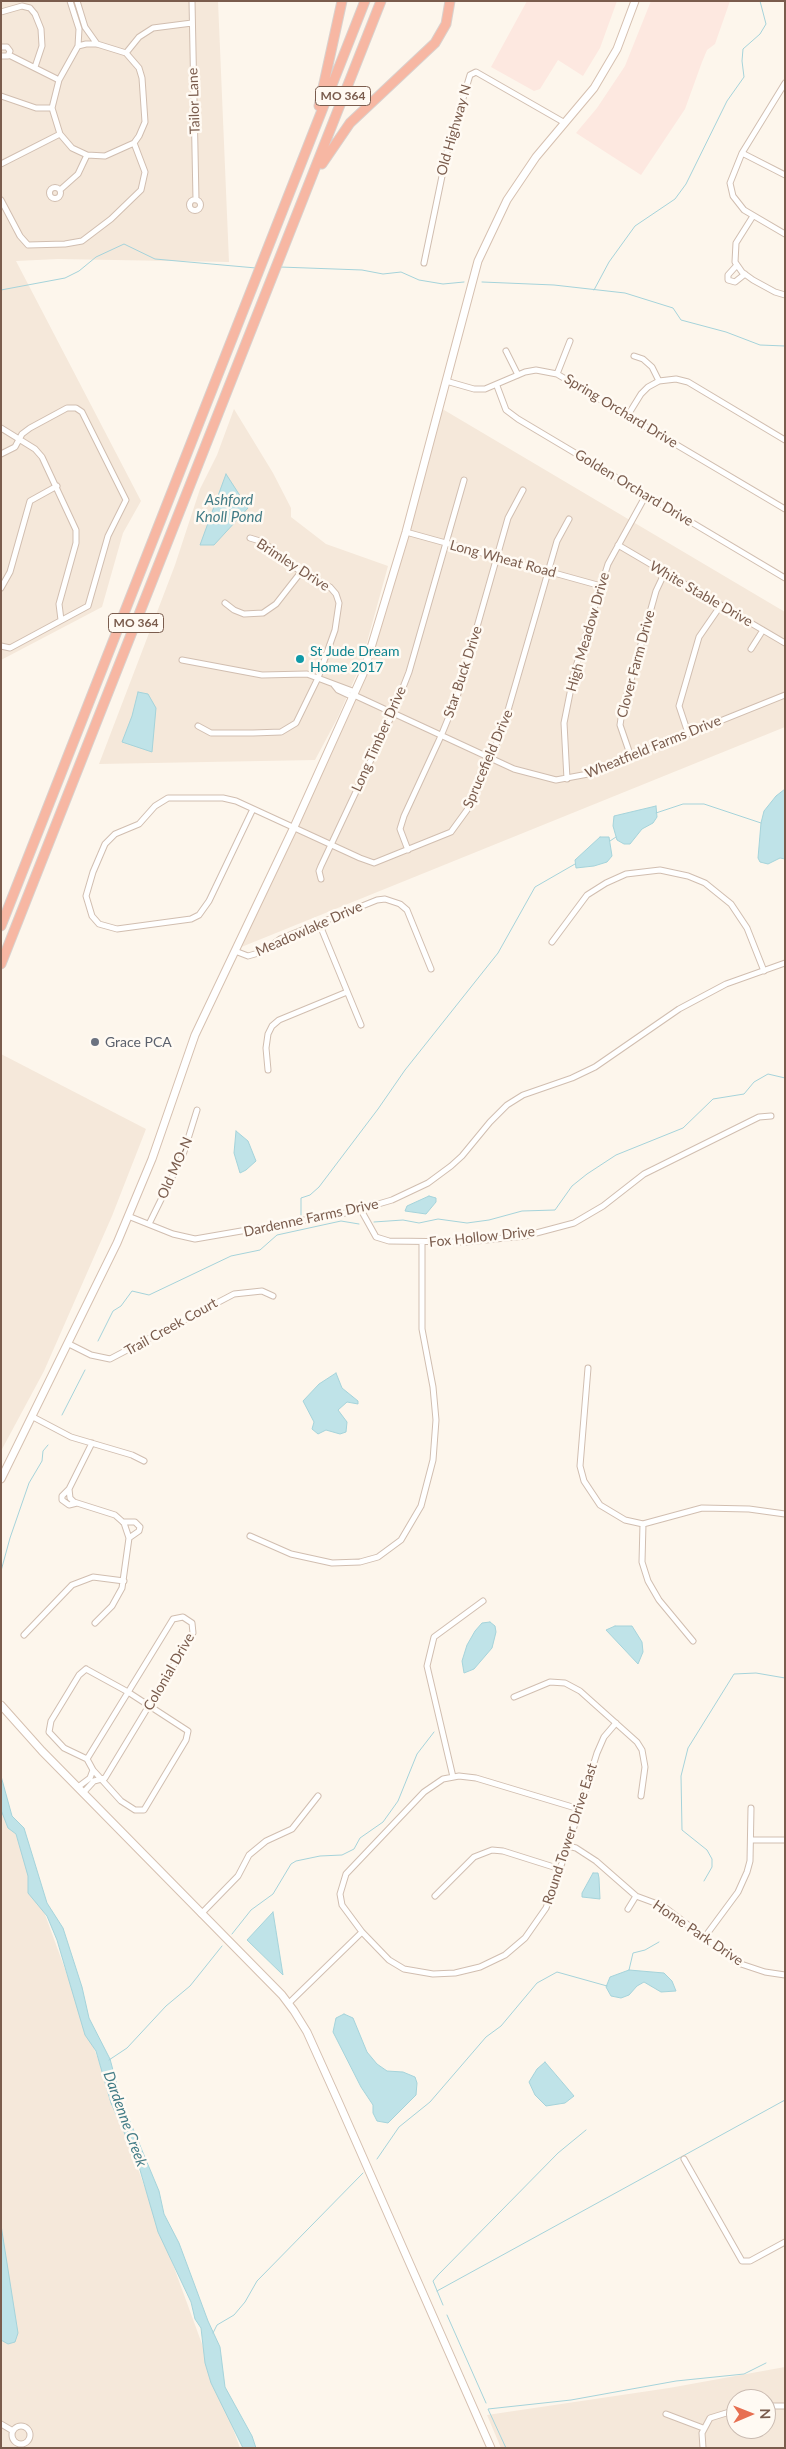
<!DOCTYPE html>
<html>
<head>
<meta charset="utf-8">
<style>
  body { margin:0 }
  #map { position:relative; width:786px; height:2449px; overflow:hidden; background:#fdf6ec; font-family:Lato,sans-serif }
  canvas { display:block }
  .frame { position:absolute; inset:0; border:2px solid #7a5c4d; pointer-events:none }
  .north { position:absolute; left:726px; top:2389px; width:50px; height:50px; box-sizing:border-box; background:#fffaf3; border:1px solid #cabbb1; border-radius:50%; rotate:89deg; font-size:14px; font-weight:700; line-height:20px; text-align:center; color:#7a5c4d }
  .north::after { content:''; display:block; margin:auto; width:18px; height:22px; background:#e76f51; clip-path:polygon(50% 0,100% 100%,50% 72%,0 100%) }
</style>
</head>
<body>
<div id="map">
<canvas width="786" height="2449"></canvas>
<div class="frame"></div>
<div class="north">N</div>
</div>
<script>
const ctx = document.querySelector('canvas').getContext('2d');
ctx.lineJoin = 'round';
function fill(path, color) { ctx.fillStyle = color; ctx.fill(path, 'evenodd'); }
const shape = rows => new Path2D(rows.map(r => 'M' + r).join(''));
function trace(path, color, width, dash) { ctx.strokeStyle = color; ctx.lineWidth = width; ctx.lineCap = dash ? 'butt' : 'round'; ctx.setLineDash(dash || []); ctx.stroke(path); }
function label(font, color, halo, rows, align = 'center') {
  ctx.font = font + ' Lato,sans-serif'; ctx.lineWidth = 5; ctx.setLineDash([]); ctx.textBaseline = 'middle'; ctx.strokeStyle = halo; ctx.fillStyle = color; for (const [text, x, y, turn = 0] of rows) {
    ctx.save(); ctx.translate(x, y); ctx.rotate((+turn || 0) * Math.PI / 180); ctx.textAlign = isNaN(turn) ? turn : align; if (halo) ctx.strokeText(text, 0, 0); ctx.fillText(text, 0, 0); ctx.restore();
  }
}
fill(shape([
  [1,1,218,1,229,262,58,259,16,261,141,501,123,533,102,607,1,660],
  [439,407,785,612,785,727,234,950,363,674],
  [234,409,273,473,291,508,291,517,326,544,388,566,361,664,338,717,315,760,99,764,175,565,200,489,217,455],
  [1,1054,146,1129,112,1216,44,1371,1,1451],
  [1,1794,240,2448,1,2448],
  [785,2367,785,2448,501,2448,487,2415,669,2388],
  [736,2399,766,2399,766,2429,736,2429]
]), '#f5e8da');
fill(shape([
  [527,1,617,1,600,48,583,76,558,60,540,89,534,91,491,67],
  [651,1,730,1,715,44,707,50,702,62,685,109,641,175,576,133,597,108,625,66]
]), '#fde8e0');
const water = shape([
  [226,474,248,508,214,545,200,545,226,474],
  [138,692,148,694,156,708,152,752,122,742,132,716,138,692],
  [785,789,785,859,780,858,768,864,760,862,758,858,761,823,764,811,776,796,785,789],
  [656,806,657,817,653,823,642,829,630,844,624,844,617,840,613,826,614,816,656,806],
  [600,837,609,837,612,856,607,862,594,866,576,868,575,860,600,837],
  [236,1131,248,1141,256,1161,246,1170,240,1173,234,1153,236,1131],
  [429,1196,436,1198,436,1202,426,1214,405,1211,407,1206,429,1196],
  [336,1373,342,1388,358,1401,358,1404,347,1402,338,1410,347,1422,346,1432,340,1434,326,1430,318,1434,312,1429,314,1422,303,1401,319,1384,336,1373],
  [490,1622,495,1626,496,1632,492,1648,474,1669,464,1673,462,1661,467,1645,475,1631,482,1623,490,1622],
  [615,1626,632,1626,642,1642,643,1652,638,1664,606,1630,615,1626],
  [1,1776,12,1816,24,1828,47,1903,63,1928,82,1987,89,2018,110,2059,121,2100,159,2191,164,2214,179,2243,208,2321,220,2347,225,2387,252,2436,256,2448,243,2448,211,2383,205,2363,201,2328,195,2319,191,2302,158,2232,138,2163,111,2103,96,2051,85,2035,57,1940,47,1916,28,1893,28,1876,16,1834,8,1828,1,1810,1,1776],
  [593,1873,598,1873,599,1878,600,1899,582,1897,582,1893,593,1873],
  [273,1912,283,1975,247,1940,273,1912],
  [629,1970,664,1973,672,1981,676,1991,661,1992,644,1982,637,1986,629,1995,621,1998,611,1996,606,1987,610,1977,629,1970],
  [344,2014,353,2018,367,2052,377,2064,387,2071,403,2072,415,2077,417,2083,416,2095,388,2123,377,2121,373,2113,373,2105,361,2087,333,2032,336,2018,344,2014],
  [545,2062,574,2096,565,2103,546,2106,535,2095,529,2082,537,2069,545,2062],
  [1,2225,18,2333,15,2342,8,2344,1,2340,1,2225]
]);
fill(water, '#bfe3e8');
trace(water, '#a5d3da', 1);
trace(shape([
  [280,267,362,270,383,274,401,272,419,280,443,284,464,282],
  [482,282,554,285,625,293,673,308,681,320,726,332,760,345,785,346],
  [1,290,65,278,79,271,96,257,124,244,155,259,256,268],
  [594,290,609,262,635,226,675,199,686,184,727,101,744,77,742,61,743,49,760,34,766,24,760,1],
  [656,813,683,804,704,804,761,823],
  [610,841,616,837],
  [301,1215,301,1198,310,1195,319,1187,378,1109,405,1070,498,953,535,887,575,864],
  [374,1222,403,1220,419,1223,438,1219,467,1223,489,1220,522,1211,555,1210,572,1186,587,1174,616,1155,683,1128,713,1099,744,1094,754,1082,768,1074,785,1078],
  [98,1341,113,1311,121,1306,132,1291,149,1295,231,1256,260,1250,277,1235,341,1221,359,1224],
  [62,1415,85,1370],
  [1,1571,10,1538,29,1483,42,1461,43,1451,48,1445],
  [704,1881,712,1867,712,1859,707,1850,682,1830,681,1776,688,1748,734,1674,756,1673,785,1678],
  [232,1934,251,1910,273,1894,291,1864,296,1861,320,1856,342,1855,354,1849,360,1838,383,1822,398,1801,417,1754,434,1732],
  [629,1970,633,1953,645,1950,659,1942],
  [109,2060,127,2048,166,2006,190,1986,222,1946],
  [377,2159,399,2127,430,2102,486,2037,501,2026,537,1983,557,1972,607,1986],
  [437,2291,785,2100],
  [443,2305,433,2281,438,2275,558,2153,586,2130],
  [447,2315,486,2403],
  [213,2333,217,2325,234,2315,245,2302,257,2281,363,2173],
  [506,2448,488,2409,571,2400,676,2381,744,2374,766,2363]
]), '#a5d3da', 1);
const street = shape([
  [70,1,79,29,78,46],
  [77,1,85,27,97,44],
  [192,1,196,200],
  [1,12,22,6,30,8,35,14,41,29,42,46,35,67],
  [86,44,97,44,126,53,139,68,142,78,145,122,139,136,134,143,105,156,87,155,72,148,60,134,52,108,59,80,78,46,86,44],
  [1,47,7,47,10,51,8,56,1,56],
  [126,53,139,37,153,28,192,23],
  [9,55,59,80],
  [785,83,742,153,730,183,733,196,744,210,785,234],
  [1,96,36,108,52,108],
  [742,153,785,175],
  [1,164,60,134],
  '49.5 193a5.5 5.5 0 1 1 11 0a5.5 5.5 0 1 1-11 0Z',
  [60,190,78,174,87,155],
  '189.5 205a5.5 5.5 0 1 1 11 0a5.5 5.5 0 1 1-11 0Z',
  [1,200,20,236,28,245,65,244,82,241,111,219,141,190,145,172,134,143],
  [753,216,736,243,735,262,742,272,753,280,775,292,785,295],
  [424,263,447,152,470,75,476,72,565,123],
  [737,265,728,275,728,280,735,282,745,274],
  [506,351,518,375],
  [634,356,643,359,652,367,659,381],
  [557,374,570,341],
  [446,381,474,389,485,389,525,372,536,370,557,374,785,509],
  [497,386,506,410,518,419,785,578],
  [628,415,641,394,648,387,659,381,676,379,688,382,785,440],
  [1,428,35,449,42,457,76,530,76,543,59,604,61,620],
  [1,454,15,447,22,434,30,428,67,408,76,408,82,412,126,500,108,536,88,606,10,648,1,646],
  [406,532,601,586],
  [618,545,785,643],
  [1,588,10,572,30,501,57,486],
  [225,603,234,610,244,614,263,613,276,604,301,572],
  [751,649,763,630],
  [182,660,262,675,307,674,355,692],
  [334,685,338,690,353,697],
  [354,695,514,769,556,780,588,774,785,695],
  [198,726,211,733,253,733,281,732,296,723,318,678,335,630,339,603,336,594,330,587,301,572,263,542,250,538],
  [688,733,679,706,699,637,721,605],
  [631,757,620,725,622,712,656,591,665,572],
  [567,779,564,723,574,673,608,564,646,495],
  [253,809,209,901,199,915,191,919,117,929,99,924,92,916,86,896,93,872,105,844,115,834,139,824,155,806,168,798,223,798,236,801,360,858,374,863,451,832,467,810,502,731,557,541,569,519],
  [408,850,400,829,404,816,441,736,457,697,508,518,523,490],
  [321,879,319,871,321,866,393,713,409,672,464,480],
  [319,923,361,1025],
  [552,942,587,895,606,883,626,874,660,870,688,876,705,883,731,904,747,928,764,971],
  [235,951,248,956,262,952,280,939,377,900,385,899,400,904,407,910,431,969],
  [268,1070,266,1048,268,1034,272,1026,279,1020,347,992],
  [361,1210,376,1237,389,1241,466,1242,525,1236,574,1223,603,1206,644,1174,759,1117,771,1116],
  [128,1216,173,1234,195,1239,351,1212,392,1200,428,1183,451,1166,462,1156,490,1122,507,1105,523,1095,572,1078,595,1067,679,1009,726,984,785,963],
  [149,1224,183,1155,197,1110],
  [69,1344,91,1355,110,1359,234,1294,262,1291,273,1296],
  [588,1368,580,1466,584,1481,600,1505,625,1520,643,1524,702,1508,749,1509,785,1514],
  [33,1417,71,1437,132,1455,144,1461],
  [92,1443,69,1489,70,1498,74,1502,115,1515,124,1523,129,1538,122,1588,112,1606,95,1623],
  [69,1489,62,1496,62,1500,69,1505,77,1503],
  [123,1522,135,1522,140,1527,139,1531,129,1538],
  [643,1524,642,1562,648,1581,659,1600,693,1641],
  [250,1536,291,1554,332,1563,360,1562,378,1557,401,1540,421,1506,433,1460,436,1420,433,1387,422,1329,422,1243],
  [24,1635,72,1585,93,1577,124,1581],
  [86,1669,128,1692,188,1731,186,1740,144,1810,135,1810,121,1801,93,1770,87,1759,64,1748,49,1732,51,1721,79,1675,86,1669],
  [514,1697,550,1682,565,1683,580,1691,637,1742,642,1750,645,1767,641,1796],
  [453,1777,427,1666,434,1637,483,1601],
  [78,1787,90,1778,93,1770],
  [83,1793,94,1781,105,1778,193,1633,192,1623,183,1617,173,1619,87,1759],
  [579,1809,476,1778,459,1776,443,1779,424,1792,346,1874,340,1894,342,1905,362,1932,389,1960,404,1969,433,1974,455,1973,480,1967,505,1955,525,1938,546,1908,568,1846,597,1753,604,1737,616,1723],
  [751,1840,785,1840],
  [568,1846,576,1848,596,1861,636,1896,663,1906,738,1963,765,1972,785,1975],
  [435,1896,474,1857,492,1850,503,1851,560,1869],
  [628,1909,636,1896],
  [201,1914,238,1876,249,1855,266,1841,292,1829,318,1796],
  [704,1938,738,1892,747,1872,750,1861,751,1808],
  [289,2003,362,1932],
  [684,2159,742,2261,750,2261,785,2242],
  [766,2406,785,2406],
  [666,2414,703,2428],
  [1,2424,13,2431],
  '12 2435a9 9 0 1 1 18 0a9 9 0 1 1-18 0Z',
  [703,2448,702,2433,710,2418,736,2410]
]);
const secondary = shape([
  [1,1479,117,1243,152,1159,195,1035,294,827,363,674,406,532,478,261,507,200,536,157,594,88,617,49,635,1],
  [1,1705,42,1751,282,1995,294,2011,307,2032,339,2103,491,2448]
]);
const highway = shape([
  [319,106,342,1],
  [322,164,350,123,435,43,446,24,450,1],
  [1,926,365,1],
  [1,964,381,1]
]);
trace(street, '#d1beb0', 7);
trace(secondary, '#d6c0b0', 9);
trace(highway, '#dad1cd', 11);
trace(street, '#fff', 5);
trace(secondary, '#fff', 7);
trace(highway, '#f7b7a3', 9);
for (const [x, y, r, color] of [
  [300,659,5,"#0f9aa8"],
  [95,1042,5,"#6b7280"]
]) { const dot = new Path2D(); dot.arc(x, y, r, 0, 2 * Math.PI); ctx.fillStyle = color; ctx.fill(dot); trace(dot, '#fffaf3', 2); }
for (const [x, y, w] of [
  [343,96,55],
  [136,623,55]
]) { const box = new Path2D(); box.roundRect(x - w / 2, y - 9.5, w, 19, 4); ctx.fillStyle = '#fffaf3'; ctx.fill(box); trace(box, '#7a5c4d', 1); }
label('bold 12px', '#7a5c4d', null, [
  ["MO 364",343,96],
  ["MO 364",136,623]
]);
label('14px', '#7a5c4d', '#fffaf3', [
  ["Tailor Lane",194,101,-92],
  ["Old Highway N",454,130,-74],
  ["Spring Orchard Drive",621,411,31],
  ["Golden Orchard Drive",634,488,31],
  ["Long Wheat Road",503,559,15],
  ["Brimley Drive",293,565,33],
  ["White Stable Drive",701,594,30],
  ["High Meadow Drive",588,632,-74],
  ["Clover Farm Drive",636,664,-75],
  ["Star Buck Drive",463,672,-72],
  ["Long Timber Drive",379,739,-66],
  ["Wheatfield Farms Drive",653,747,-22],
  ["Sprucefield Drive",488,759,-67],
  ["Meadowlake Drive",309,929,-24],
  ["Old MO-N",175,1168,-66],
  ["Dardenne Farms Drive",311,1218,-12],
  ["Fox Hollow Drive",482,1237,-6],
  ["Trail Creek Court",171,1327,-29],
  ["Colonial Drive",169,1672,-60],
  ["Round Tower Drive East",570,1834,-72],
  ["Home Park Drive",698,1933,34]
]);
label('14px', '#0d838f', '#fffaf3', [
  ["St Jude Dream",310,651],
  ["Home 2017",310,667]
], 'left');
label('14px', '#5b616d', '#fffaf3', [
  ["Grace PCA",105,1042]
], 'left');
label('italic 15px', '#437c86', '#fffaf3', [
  ["Ashford",229,500],
  ["Knoll Pond",229,517],
  ["Dardenne Creek",125,2119,70]
]);
</script>
</body>
</html>
